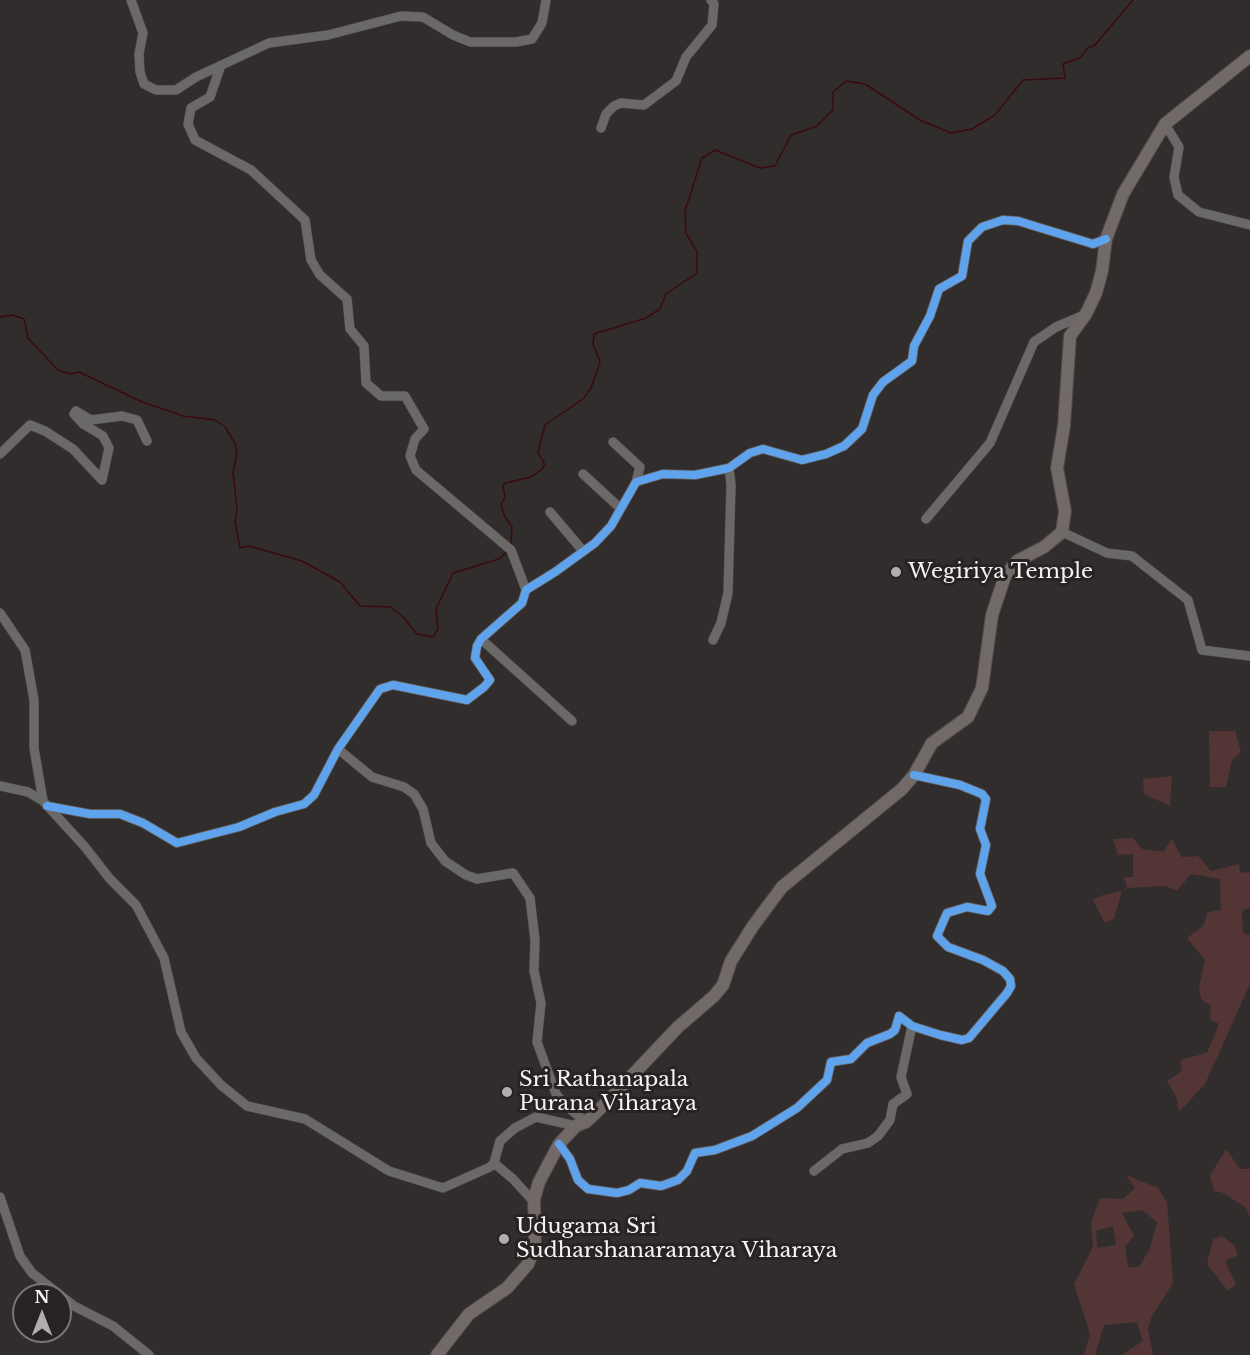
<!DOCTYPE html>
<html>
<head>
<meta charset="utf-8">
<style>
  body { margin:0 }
  #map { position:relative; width:1250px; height:1355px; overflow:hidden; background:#312d2d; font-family:"Libre Baskerville",serif }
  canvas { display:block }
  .north { position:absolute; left:12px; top:1283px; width:60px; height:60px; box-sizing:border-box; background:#292222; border:2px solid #7b7575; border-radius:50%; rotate:0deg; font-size:16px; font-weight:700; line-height:24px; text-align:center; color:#f7f2f2 }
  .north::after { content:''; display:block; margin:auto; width:21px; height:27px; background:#b2adad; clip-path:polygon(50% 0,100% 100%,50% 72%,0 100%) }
</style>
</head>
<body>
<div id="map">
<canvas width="1250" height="1355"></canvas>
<div class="north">N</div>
</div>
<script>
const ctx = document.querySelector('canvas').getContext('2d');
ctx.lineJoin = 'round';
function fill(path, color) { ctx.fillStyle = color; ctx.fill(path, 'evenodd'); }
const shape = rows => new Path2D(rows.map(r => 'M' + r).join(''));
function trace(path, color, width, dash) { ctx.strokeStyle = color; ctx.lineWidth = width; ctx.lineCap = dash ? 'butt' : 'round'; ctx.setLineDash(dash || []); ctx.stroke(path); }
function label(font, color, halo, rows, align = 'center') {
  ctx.font = font + ' "Libre Baskerville",serif'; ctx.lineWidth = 6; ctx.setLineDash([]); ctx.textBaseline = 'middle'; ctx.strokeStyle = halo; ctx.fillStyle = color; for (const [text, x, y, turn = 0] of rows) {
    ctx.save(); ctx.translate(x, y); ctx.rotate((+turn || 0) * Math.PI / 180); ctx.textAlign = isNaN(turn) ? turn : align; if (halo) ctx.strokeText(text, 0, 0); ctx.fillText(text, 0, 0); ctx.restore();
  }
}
fill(shape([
  [1209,731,1235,731,1241,752,1232,760,1226,787,1210,787],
  [1172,776,1170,806,1144,794,1143,779],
  [1133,838,1142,849,1163,852,1172,839,1182,857,1198,856,1211,871,1239,864,1240,872,1250,873,1250,908,1242,911,1243,933,1250,935,1250,984,1205,1084,1179,1112,1176,1096,1167,1081,1182,1071,1180,1060,1207,1053,1219,1024,1210,1019,1211,1006,1201,999,1199,987,1205,960,1187,938,1203,926,1208,912,1221,910,1220,879,1191,874,1177,891,1166,886,1127,888,1124,877,1133,877,1133,854,1118,855,1113,839],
  [1122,891,1114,918,1105,923,1093,900,1103,895],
  [1226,1149,1240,1169,1250,1169,1250,1217,1245,1207,1221,1192,1214,1191,1210,1176],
  [1126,1175,1158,1188,1167,1202,1173,1283,1151,1318,1148,1329,1153,1355,1122,1355,1143,1341,1137,1322,1104,1325,1095,1355,1084,1355,1090,1334,1074,1284,1093,1247,1091,1222,1100,1198,1123,1199,1135,1188],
  [1142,1210,1157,1222,1150,1248,1139,1267,1128,1267,1125,1246,1134,1236,1122,1213],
  [1113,1226,1116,1245,1097,1248,1096,1231],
  [1222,1236,1234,1245,1238,1255,1225,1261,1236,1284,1228,1291,1207,1264,1213,1239]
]), '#543536');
trace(shape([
  [0,317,12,315,24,319,28,338,58,370,70,374,79,372,140,401,183,416,215,420,225,427,235,443,237,453,233,473,237,509,235,522,240,548,249,546,302,561,340,582,360,606,391,607,403,617,417,634,433,637,438,629,436,609,453,573,499,559,507,552],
  [511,545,512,527,504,515,501,505,505,497,503,486,505,483,531,477,541,470,545,465,538,452,545,425,584,398,591,388,600,362,593,344,594,334,646,318,660,309,666,294,697,273,697,252,686,233,685,211,702,158,715,150,760,168,775,166,791,135,817,126,833,110,833,92,846,81,865,84,920,120,951,133,972,129,995,115,1023,80,1065,78,1063,64,1080,58,1088,48,1095,45,1133,0]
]), '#3b0a11', 1.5);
const minor = shape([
  [131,0,143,33,139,54,140,72,144,84,156,90,176,90,196,77,269,43,328,35,401,16,423,17,453,35,470,42,516,42,532,39,542,23,546,0],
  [221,65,210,97,191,108,188,124,195,140,251,170,305,220,311,260,320,275,347,299,350,329,364,346,366,383,381,396,405,396,424,429,415,439,410,456,416,470,511,550,526,590],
  [1165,124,1179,147,1174,177,1178,195,1199,212,1250,225],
  [601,128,606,114,614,106,621,103,644,105,676,81,686,57,712,25,714,4,711,0],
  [613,442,640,467,636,482],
  [0,454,30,425,45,431,73,449,102,480,109,448,103,436,83,424,74,414,76,411,91,420,122,416,137,420,147,441],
  [583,474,620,508],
  [550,512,583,551],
  [926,519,990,443,1034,342,1056,327,1086,314],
  [1062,532,1107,553,1132,556,1188,600,1202,650,1250,656],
  [0,613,25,650,34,700,34,748,43,801],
  [481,639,572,721],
  [713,640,721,623,728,593,731,485,729,468],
  [338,749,372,777,404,787,414,794,423,809,431,843,445,861,466,875,477,879,513,873,530,898,535,940,534,971,541,1003,537,1042,556,1094,565,1105,586,1122],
  [0,786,28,792,43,801,85,847,110,879,136,905,164,958,181,1032,196,1058,221,1085,247,1106,305,1119,389,1171,443,1188,490,1167,494,1163,500,1141,515,1128,536,1117,576,1126],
  [47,806,90,814,120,814,143,823,177,843,239,827,275,812,304,804,314,795,338,749,380,689,393,685,467,700,484,687,490,680,475,658,477,646,481,639,522,603,526,590,555,572,595,543,611,526,636,482,663,474,695,475,729,468,750,453,763,449,802,460,826,454,844,446,862,429,873,395,883,382,912,361,914,346,930,316,939,289,962,276,968,241,982,227,1003,220,1018,221,1093,244,1106,239],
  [559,1144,570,1159,578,1180,588,1189,617,1193,629,1190,640,1183,661,1186,678,1180,687,1171,695,1153,715,1150,752,1136,797,1108,827,1080,831,1062,851,1059,867,1043,890,1034,895,1030,899,1016,912,1026,940,1035,962,1040,969,1038,1007,993,1011,986,1010,979,1003,971,983,960,948,947,937,936,947,913,967,907,988,911,992,906,980,874,986,845,980,829,986,799,982,794,960,785,914,775],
  [494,1163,513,1179,534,1202],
  [814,1171,842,1149,868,1143,878,1136,890,1120,893,1104,907,1094,901,1077,912,1026],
  [0,1197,20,1256,32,1273,74,1306,113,1326,149,1355]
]);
const major = shape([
  [437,1355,469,1314,507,1288,528,1264,535,1246,534,1199,539,1182,559,1144,576,1126,586,1122,606,1103,678,1027,714,996,723,985,731,961,753,926,782,887,902,789,914,775,932,743,968,717,982,688,992,615,1005,576,1017,561,1044,547,1062,532,1065,511,1057,468,1064,426,1070,336,1086,314,1096,293,1102,271,1106,239,1123,194,1165,124,1250,56]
]);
trace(minor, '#4d4a4a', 10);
trace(major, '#4d4a4a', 14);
trace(minor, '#6b6868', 9);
trace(major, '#726969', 12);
trace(shape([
  [47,806,90,814,120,814,143,823,177,843,239,827,275,812,304,804,314,795,338,749,380,689,393,685,467,700,484,687,490,680,475,658,477,646,481,639,522,603,526,590,555,572,595,543,611,526,636,482,663,474,695,475,729,468,750,453,763,449,802,460,826,454,844,446,862,429,873,395,883,382,912,361,914,346,930,316,939,289,962,276,968,241,982,227,1003,220,1018,221,1093,244,1106,239],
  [559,1144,570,1159,578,1180,588,1189,617,1193,629,1190,640,1183,661,1186,678,1180,687,1171,695,1153,715,1150,752,1136,797,1108,827,1080,831,1062,851,1059,867,1043,890,1034,895,1030,899,1016,912,1026,940,1035,962,1040,969,1038,1007,993,1011,986,1010,979,1003,971,983,960,948,947,937,936,947,913,967,907,988,911,992,906,980,874,986,845,980,829,986,799,982,794,960,785,914,775]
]), '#60a3ed', 8);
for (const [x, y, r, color] of [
  [896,572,6,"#b2adad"],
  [507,1092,6,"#b2adad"],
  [504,1239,6,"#b2adad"]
]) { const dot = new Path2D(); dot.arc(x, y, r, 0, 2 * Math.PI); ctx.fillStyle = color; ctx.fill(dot); trace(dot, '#292222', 2); }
label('21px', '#f7f2f2', '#292222', [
  ["Wegiriya Temple",908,572],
  ["Sri Rathanapala",519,1080],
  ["Purana Viharaya",519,1104],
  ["Udugama Sri",516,1227],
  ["Sudharshanaramaya Viharaya",516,1251]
], 'left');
</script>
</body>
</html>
